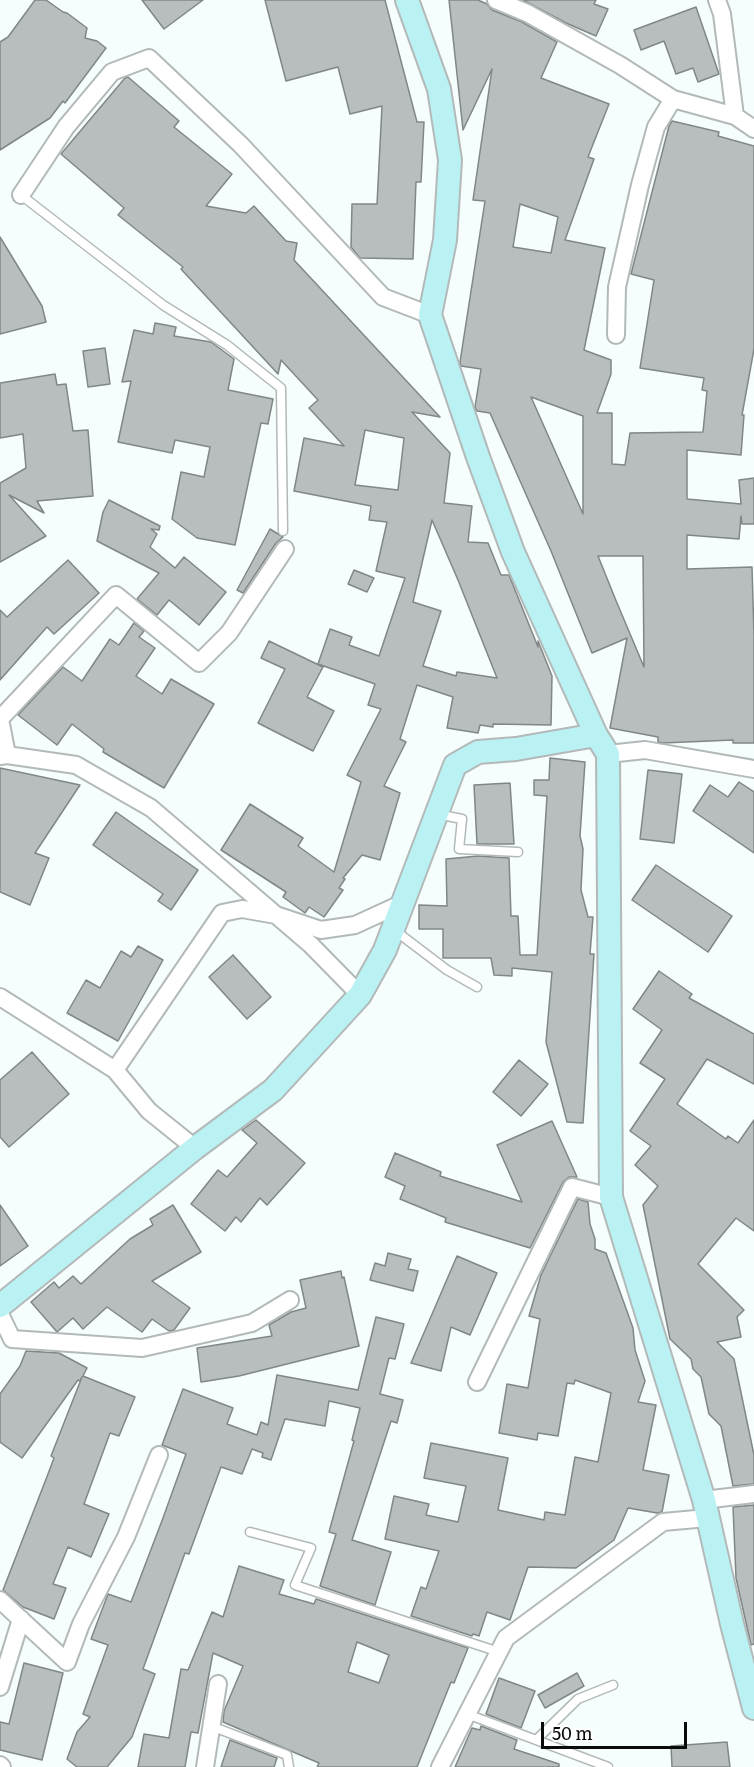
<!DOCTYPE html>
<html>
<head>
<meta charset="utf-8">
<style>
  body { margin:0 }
  #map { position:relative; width:754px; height:1767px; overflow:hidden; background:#f6fdfd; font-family:Literata,serif }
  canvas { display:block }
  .scale { position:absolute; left:541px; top:1722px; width:146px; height:27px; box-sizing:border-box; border:3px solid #0a0c0c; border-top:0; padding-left:8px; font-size:18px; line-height:21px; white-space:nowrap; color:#0a0c0c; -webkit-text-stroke:4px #fff; paint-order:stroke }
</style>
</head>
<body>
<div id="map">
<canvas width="754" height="1767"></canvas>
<div class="scale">50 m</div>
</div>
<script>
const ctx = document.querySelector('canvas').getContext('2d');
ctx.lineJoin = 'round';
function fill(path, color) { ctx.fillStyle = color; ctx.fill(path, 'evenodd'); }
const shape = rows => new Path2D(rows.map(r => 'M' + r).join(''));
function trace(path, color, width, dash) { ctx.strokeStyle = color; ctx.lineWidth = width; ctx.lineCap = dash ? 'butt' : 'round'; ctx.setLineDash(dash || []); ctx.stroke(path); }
const building = shape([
  [35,0,46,0,63,12,67,13,87,28,85,38,97,41,106,48,65,103,63,101,50,118,0,150,0,42,8,37,35,0],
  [142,0,203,0,164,29,142,0],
  [265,0,385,0,417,122,424,122,421,182,416,182,413,259,360,258,351,247,352,204,377,204,382,106,350,114,338,67,286,81,265,0],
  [449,0,478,0,487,4,492,10,522,22,557,42,541,78,609,104,588,157,594,159,565,240,605,248,584,350,611,360,611,374,597,413,612,413,612,464,625,465,630,433,703,432,707,391,702,390,704,378,640,368,654,280,631,274,669,126,672,121,719,132,718,136,754,146,754,349,742,415,744,415,741,455,687,450,687,499,741,504,739,480,754,478,754,524,742,524,741,516,739,539,687,535,687,569,752,567,754,635,754,743,733,743,733,740,663,743,658,742,658,737,610,728,627,638,592,653,551,551,490,413,477,411,475,407,481,369,461,366,460,362,485,201,473,200,492,69,463,130,449,0],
  [520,204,558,217,551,253,513,247,520,204],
  [531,397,583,416,583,514,531,397],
  [598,556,643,556,644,667,617,603,598,556],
  [523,0,596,0,594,4,608,9,596,36,566,23,523,0],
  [696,7,719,74,698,82,693,68,676,74,664,41,641,50,634,30,696,7],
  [128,77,179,121,174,127,232,174,206,206,246,213,254,206,286,241,297,243,294,260,440,417,412,412,450,453,444,503,472,506,468,542,488,543,501,575,509,575,538,647,538,641,552,676,551,725,493,724,493,727,480,725,478,733,447,728,453,697,417,685,400,739,406,742,384,786,400,793,380,860,362,855,343,878,345,879,339,888,343,890,324,917,309,907,305,913,283,897,286,892,221,850,250,804,303,838,298,846,334,872,361,782,347,775,381,709,368,705,375,684,318,664,330,629,352,637,349,645,379,656,405,578,376,571,387,522,369,520,371,506,294,491,304,438,344,446,309,408,318,400,281,360,278,374,181,269,183,267,118,215,124,208,61,154,125,78,128,77],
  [365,430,404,438,398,490,355,485,365,430],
  [432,520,458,580,497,678,457,672,456,676,423,666,441,611,413,602,432,520],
  [0,237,42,306,46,322,0,334,0,237],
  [155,323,176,327,174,336,211,342,234,359,228,390,273,399,268,424,261,423,235,545,197,538,172,519,181,472,204,477,210,447,175,440,172,453,118,442,131,381,122,382,134,330,153,334,155,323],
  [105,348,110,384,88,387,83,351,105,348],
  [55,374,57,385,66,384,73,431,88,430,93,496,37,501,44,513,9,495,46,536,0,562,0,483,26,468,23,434,0,438,0,383,55,374],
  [109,500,160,526,159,530,151,529,157,534,150,547,175,568,184,557,226,592,199,625,169,600,157,615,137,599,159,573,97,541,103,512,109,500],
  [270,529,283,537,276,543,243,593,237,590,270,529],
  [68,560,99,593,54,634,47,627,0,680,0,610,7,617,68,560],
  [354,570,374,578,367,592,348,584,354,570],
  [134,623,144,631,139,637,155,648,136,676,162,694,171,679,214,704,164,788,103,752,104,749,72,724,57,745,18,715,63,667,82,681,110,639,119,645,134,623],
  [269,641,323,667,307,697,334,711,313,751,258,723,285,669,261,658,269,641],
  [550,758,585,762,580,836,583,849,581,890,588,917,593,917,590,954,594,954,583,1123,567,1122,546,1042,552,972,512,968,512,976,494,975,491,958,443,958,443,929,419,929,419,905,447,906,446,859,478,856,509,858,511,916,518,916,520,955,537,955,547,796,534,795,534,780,549,780,550,758],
  [0,768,80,785,35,853,49,858,30,905,0,892,0,768],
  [648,770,682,774,674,843,640,839,648,770],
  [739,782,754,792,754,853,693,811,710,785,728,797,739,782],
  [510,783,514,844,477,844,474,785,510,783],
  [116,812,198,870,171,910,158,901,163,894,93,845,116,812],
  [656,865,732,916,708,952,632,900,656,865],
  [138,946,163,960,118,1041,67,1013,86,980,100,988,121,951,131,957,138,946],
  [233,955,271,997,247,1019,209,977,233,955],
  [659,971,692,994,689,998,754,1034,754,1084,707,1059,677,1104,726,1139,728,1136,738,1143,754,1120,754,1231,736,1218,698,1264,744,1310,737,1317,741,1337,717,1342,734,1359,754,1455,754,1484,733,1486,721,1426,709,1414,701,1377,693,1369,691,1359,670,1339,643,1205,658,1186,635,1165,651,1146,630,1131,665,1079,640,1063,662,1030,633,1009,659,971],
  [32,1052,69,1094,9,1147,0,1137,0,1080,32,1052],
  [519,1060,548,1084,521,1116,493,1092,519,1060],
  [256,1120,305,1163,267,1205,260,1198,241,1222,236,1217,225,1231,191,1204,218,1170,227,1177,257,1143,242,1130,256,1120],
  [552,1121,577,1177,569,1177,563,1182,530,1248,445,1222,446,1218,400,1199,405,1186,385,1177,395,1153,441,1172,440,1176,522,1202,497,1145,552,1121],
  [578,1199,588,1202,590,1224,595,1239,595,1249,606,1253,633,1328,635,1350,645,1381,638,1402,656,1405,643,1470,669,1475,662,1512,657,1513,628,1508,614,1540,576,1568,528,1567,510,1620,487,1612,479,1636,473,1634,472,1636,411,1616,421,1587,426,1589,439,1551,385,1539,394,1496,429,1504,426,1515,458,1522,466,1486,424,1478,431,1443,508,1458,498,1510,544,1520,545,1512,565,1515,575,1457,598,1462,611,1393,575,1380,574,1384,567,1383,558,1436,538,1433,537,1440,499,1433,507,1384,528,1388,540,1319,529,1316,541,1275,578,1199],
  [0,1205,28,1246,0,1266,0,1205],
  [173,1205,201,1252,152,1281,190,1308,174,1330,169,1331,152,1319,142,1332,107,1307,83,1329,73,1318,57,1332,31,1302,54,1282,59,1288,73,1276,81,1284,130,1239,153,1225,150,1219,173,1205],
  [388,1253,411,1259,408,1269,418,1271,413,1291,370,1280,375,1263,385,1266,388,1253],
  [457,1256,497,1273,470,1335,451,1327,441,1371,411,1363,457,1256],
  [341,1271,342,1278,344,1277,359,1346,239,1376,201,1382,197,1348,272,1336,269,1325,291,1312,306,1308,300,1280,341,1271],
  [376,1317,404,1324,395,1359,389,1358,380,1394,403,1400,397,1423,391,1421,352,1540,391,1552,375,1605,320,1586,336,1534,329,1532,354,1441,352,1440,360,1408,329,1401,325,1426,285,1419,271,1460,262,1457,263,1453,252,1449,242,1474,221,1467,189,1554,185,1553,143,1669,155,1674,132,1737,107,1767,77,1767,67,1759,77,1732,90,1717,83,1714,108,1645,91,1639,108,1594,131,1602,163,1518,186,1454,162,1445,183,1389,233,1408,227,1424,257,1435,261,1422,268,1425,277,1375,358,1390,376,1317],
  [26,1351,59,1353,87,1368,83,1376,135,1397,119,1436,110,1433,84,1504,109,1514,91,1557,68,1547,53,1584,66,1588,54,1619,23,1607,3,1590,48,1474,54,1458,51,1456,82,1377,80,1381,78,1380,22,1458,0,1442,0,1394,20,1366,26,1351],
  [754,1505,754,1644,751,1645,736,1578,733,1507,754,1505],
  [239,1566,284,1580,279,1594,314,1604,316,1599,468,1648,454,1683,451,1682,417,1767,317,1767,319,1763,223,1722,224,1711,243,1666,213,1653,198,1733,191,1732,185,1767,138,1767,144,1734,169,1738,181,1669,188,1670,212,1612,223,1617,239,1566],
  [357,1642,389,1655,379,1683,348,1672,357,1642],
  [24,1663,63,1673,42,1760,0,1750,0,1722,9,1724,24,1663],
  [577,1673,584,1686,545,1708,538,1695,577,1673],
  [499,1678,535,1691,521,1728,486,1714,499,1678],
  [481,1726,517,1740,514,1749,559,1764,559,1767,455,1767,472,1728,480,1730,481,1726],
  [230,1740,277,1758,274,1767,221,1767,230,1740],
  [727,1742,730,1767,672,1767,671,1746,727,1742]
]);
fill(building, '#b8bebe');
trace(building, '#818687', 1.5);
const lane = shape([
  [21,195,163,305,227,345,281,388,283,531],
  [437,814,462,819,459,849,518,852],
  [393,929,447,970,477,987],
  [250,1532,311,1548,295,1585,499,1652],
  [467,1714,608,1767],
  [211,1726,287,1755,289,1767],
  [536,1740,578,1699,613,1685]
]);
const street = shape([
  [496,0,527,13,620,65,673,99,735,116,754,129],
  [717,0,722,14,735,116],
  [21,195,66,127,112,72,149,58,241,145,383,297,430,315],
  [616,335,617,287,640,185,656,127,673,99],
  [608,754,645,750,754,769],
  [7,755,0,719,116,595,199,663,229,633,285,549],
  [0,756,7,755,76,765,151,808,311,945,360,995],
  [0,997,115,1070,149,1111,195,1148],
  [115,1070,222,913,242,909,276,915,321,930,355,925,403,903],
  [0,1314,12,1339,142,1348,252,1323,290,1300],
  [477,1382,572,1187,611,1197],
  [704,1500,754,1494],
  [0,1600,67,1662,81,1624,126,1537,159,1455],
  [0,1687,21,1619],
  [0,1765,2,1767],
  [205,1767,218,1684],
  [440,1767,506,1638,663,1522,707,1518]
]);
const secondary = shape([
  [407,0,439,89,450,160,445,240,430,315,478,457,513,552,596,735,608,754,611,1197,704,1500,732,1624,754,1708],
  [0,1306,195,1148,273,1090,360,995,385,950,455,765,478,752,516,749,596,735]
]);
trace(lane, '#b3b9b9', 11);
trace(street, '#b3b9b9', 20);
trace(secondary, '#b3b9b9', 26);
trace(lane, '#fff', 8);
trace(street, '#fff', 16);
trace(secondary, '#baf1f3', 22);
</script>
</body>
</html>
